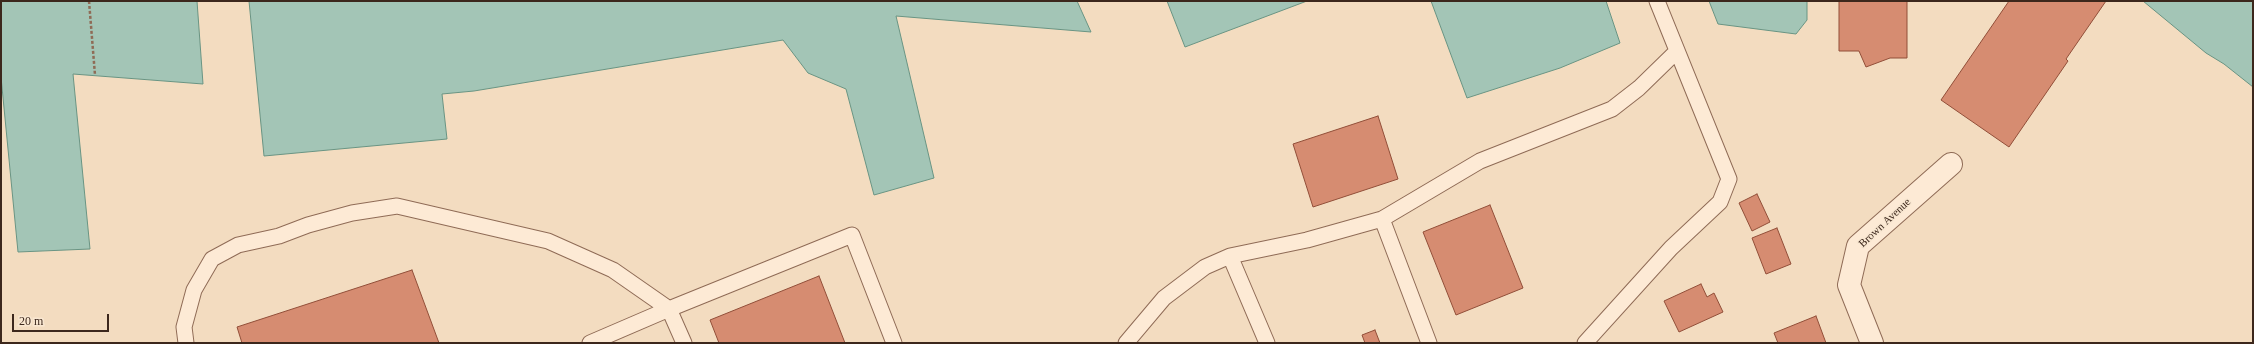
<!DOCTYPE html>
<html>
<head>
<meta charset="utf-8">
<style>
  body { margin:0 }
  #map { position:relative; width:2254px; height:344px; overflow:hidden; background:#f3dcc0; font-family:"Times New Roman",serif }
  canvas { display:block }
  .frame { position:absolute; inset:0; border:2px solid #3c271c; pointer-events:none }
  .scale { position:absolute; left:12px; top:314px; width:97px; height:18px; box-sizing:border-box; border:2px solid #3c271c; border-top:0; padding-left:5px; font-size:12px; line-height:14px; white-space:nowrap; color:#3c271c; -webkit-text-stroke:3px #f9e7d1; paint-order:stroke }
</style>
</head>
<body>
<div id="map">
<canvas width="2254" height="344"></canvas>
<div class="frame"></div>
<div class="scale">20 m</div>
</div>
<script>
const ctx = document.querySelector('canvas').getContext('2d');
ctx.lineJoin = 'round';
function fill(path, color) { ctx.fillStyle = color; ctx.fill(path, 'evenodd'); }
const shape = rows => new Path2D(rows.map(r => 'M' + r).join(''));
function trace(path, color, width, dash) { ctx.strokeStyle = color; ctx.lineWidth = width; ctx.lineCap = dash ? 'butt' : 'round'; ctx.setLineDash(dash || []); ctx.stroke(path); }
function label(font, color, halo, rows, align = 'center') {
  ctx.font = font + ' "Times New Roman",serif'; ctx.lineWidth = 3; ctx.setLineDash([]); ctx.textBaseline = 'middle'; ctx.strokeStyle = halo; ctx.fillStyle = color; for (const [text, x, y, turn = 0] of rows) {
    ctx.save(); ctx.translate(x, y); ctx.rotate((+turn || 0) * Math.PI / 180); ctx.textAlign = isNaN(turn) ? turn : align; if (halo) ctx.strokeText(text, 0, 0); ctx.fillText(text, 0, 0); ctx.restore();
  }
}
const water = shape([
  [1,1,197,1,203,84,73,74,90,249,18,252,1,77,1,1],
  [249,1,1077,1,1091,32,896,16,934,178,874,195,846,89,808,73,783,40,474,91,442,94,447,139,264,156,249,1],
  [1167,1,1307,1,1185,47,1167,1],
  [1431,1,1606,1,1620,43,1560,68,1467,98,1431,1],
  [1709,1,1807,1,1807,20,1796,34,1718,24,1709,1],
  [2143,1,2253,1,2253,87,2224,64,2206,53,2143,1]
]);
fill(water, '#a3c5b6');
trace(water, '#699483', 1);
const building = shape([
  [1839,1,1907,1,1907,58,1890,58,1866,67,1859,51,1839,51,1839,1],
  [2009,1,2106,1,2066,59,2068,61,2009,147,1941,100,2009,1],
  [1378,116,1398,179,1313,207,1293,144,1378,116],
  [1757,194,1770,222,1752,231,1739,203,1757,194],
  [1490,205,1523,288,1456,315,1423,232,1490,205],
  [1777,228,1791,264,1766,274,1752,238,1777,228],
  [412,270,439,343,242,343,237,327,412,270],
  [819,276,845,343,719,343,710,320,819,276],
  [1701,284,1707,297,1714,293,1723,312,1679,332,1664,301,1701,284],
  [1816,316,1826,343,1778,343,1774,333,1816,316],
  [1375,330,1380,343,1365,343,1362,335,1375,330]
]);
fill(building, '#d68c71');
trace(building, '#914e38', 1);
const lane = shape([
  [1382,219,1429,343],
  [1230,256,1307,240,1382,219,1480,161,1612,109,1639,88,1677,51],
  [186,343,184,327,194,290,212,259,238,245,279,236,308,225,352,213,397,206,548,241,613,270,669,309],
  [590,343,669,309],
  [684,343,669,309,852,235,894,343],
  [1126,343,1164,298,1205,267,1230,256,1267,343],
  [1585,343,1671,248,1720,202,1729,179,1657,1]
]);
const street = shape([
  [1872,343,1849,285,1858,246,1951,164]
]);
trace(lane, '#8f6b56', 17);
trace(street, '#8f6b56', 24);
trace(shape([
  [89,1,95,75]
]), '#8f6b56', 2.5, [3, 2]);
trace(lane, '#fdead5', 15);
trace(street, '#fdead5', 22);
label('11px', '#3c271c', '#f9e7d1', [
  ["Brown Avenue",1885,223,-43]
]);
</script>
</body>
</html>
